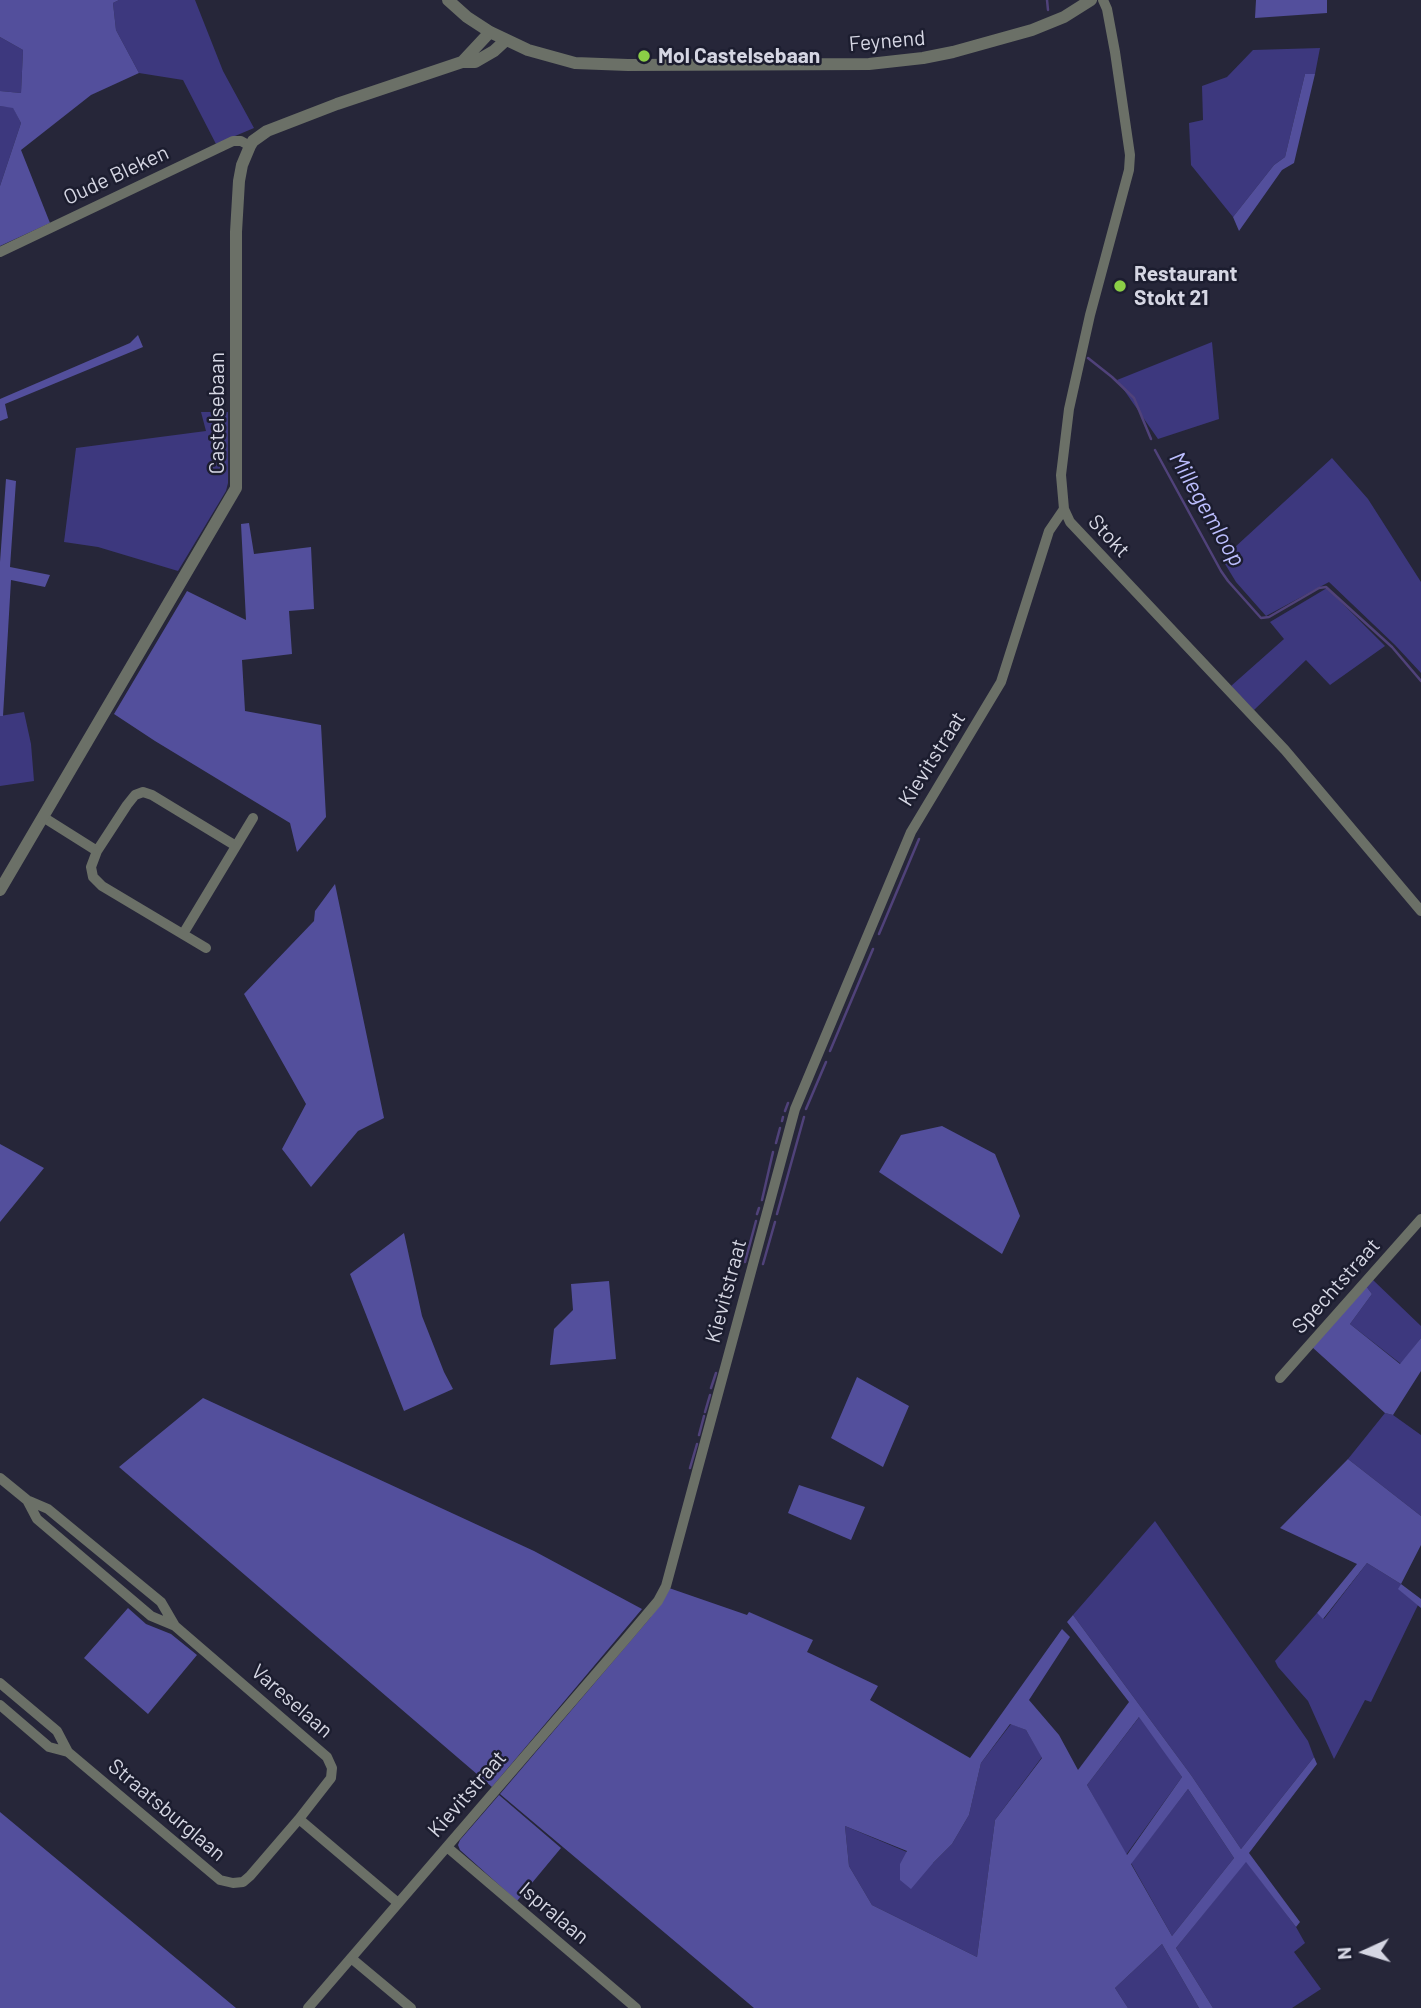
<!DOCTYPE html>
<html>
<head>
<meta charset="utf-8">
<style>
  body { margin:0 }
  #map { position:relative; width:1421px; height:2008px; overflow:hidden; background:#262639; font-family:Barlow,sans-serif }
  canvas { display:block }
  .north { position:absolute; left:1330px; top:1917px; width:70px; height:70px; -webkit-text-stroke:5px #1c1d2f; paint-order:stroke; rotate:266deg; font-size:19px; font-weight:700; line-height:28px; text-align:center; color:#d5d6e3 }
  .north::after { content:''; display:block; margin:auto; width:24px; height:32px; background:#d5d6e3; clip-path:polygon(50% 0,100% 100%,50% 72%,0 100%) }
</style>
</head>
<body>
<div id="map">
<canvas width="1421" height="2008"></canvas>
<div class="north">N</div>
</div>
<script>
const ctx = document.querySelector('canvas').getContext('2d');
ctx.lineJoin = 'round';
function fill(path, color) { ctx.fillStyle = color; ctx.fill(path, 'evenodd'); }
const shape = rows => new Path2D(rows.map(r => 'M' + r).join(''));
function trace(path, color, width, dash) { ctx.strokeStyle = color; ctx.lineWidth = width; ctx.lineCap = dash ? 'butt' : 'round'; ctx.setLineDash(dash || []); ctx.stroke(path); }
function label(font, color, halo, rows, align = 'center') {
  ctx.font = font + ' Barlow,sans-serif'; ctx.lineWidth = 5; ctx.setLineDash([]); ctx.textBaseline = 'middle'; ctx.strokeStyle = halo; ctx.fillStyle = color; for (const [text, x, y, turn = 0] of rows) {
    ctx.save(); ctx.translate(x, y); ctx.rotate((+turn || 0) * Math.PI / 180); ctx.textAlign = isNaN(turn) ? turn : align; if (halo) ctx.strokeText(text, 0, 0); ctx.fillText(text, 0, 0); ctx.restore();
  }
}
fill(shape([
  [119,0,195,0,223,71,254,128,216,144,183,80,139,73,116,30,113,3],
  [0,37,23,50,21,93,0,91],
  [1320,48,1315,74,1305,74,1285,157,1274,165,1233,217,1191,165,1189,123,1203,120,1202,86,1227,77,1253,50],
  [0,106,13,107,21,123,0,186],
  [1212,342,1219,419,1158,439,1117,380],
  [201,412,228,412,228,483,226,491,178,571,98,547,64,542,76,448,206,431],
  [1332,458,1368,499,1421,582,1421,673,1395,645,1329,582,1266,616,1236,582,1222,559],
  [1327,588,1385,646,1330,685,1306,660,1254,710,1231,686,1284,639,1270,622],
  [24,712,31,744,34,781,0,786,0,716],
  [1373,1280,1421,1326,1421,1338,1401,1364,1350,1324,1372,1294,1366,1286],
  [1385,1413,1393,1415,1421,1435,1421,1516,1348,1459],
  [1155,1521,1308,1741,1314,1757,1241,1849,1191,1775,1073,1615],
  [1367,1563,1401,1584,1399,1589,1418,1605,1371,1702,1365,1700,1334,1759,1308,1701,1278,1667,1275,1661,1317,1613,1324,1619],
  [1140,1716,1182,1777,1126,1855,1087,1785],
  [1011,1724,1026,1730,1042,1757,995,1820,977,1957,872,1905,849,1866,845,1826,933,1863,952,1844,969,1815,981,1763],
  [1188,1789,1234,1858,1172,1936,1131,1863],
  [1246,1861,1296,1927,1305,1943,1294,1952,1321,1989,1292,2008,1213,2008,1176,1948],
  [1162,1944,1199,2008,1128,2008,1115,1988]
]), '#3d387e');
fill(shape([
  [0,0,119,0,113,3,116,30,139,73,91,95,21,150,50,223,0,246,0,186,21,123,13,108,0,106,0,91,21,93,23,50,0,37],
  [1256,0,1327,0,1327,13,1255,18],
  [1305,74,1315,74,1294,163,1282,170,1239,231,1233,217,1274,165,1285,157],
  [138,335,143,347,5,404,8,418,0,421,0,399,130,343],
  [6,479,16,481,10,567,50,575,45,587,11,580,3,716,0,716,0,562],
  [249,523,254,554,311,547,314,609,289,611,292,654,242,660,245,711,321,725,326,817,297,852,290,823,155,741,114,714,187,591,246,620,241,524],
  [335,884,384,1118,358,1131,311,1187,282,1149,306,1104,244,994,314,921,315,911],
  [942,1126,995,1154,1020,1216,1002,1254,879,1172,901,1135],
  [0,1144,44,1168,0,1222],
  [404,1233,422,1316,444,1372,453,1389,404,1411,350,1274],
  [609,1281,616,1359,550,1365,554,1329,573,1310,571,1284],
  [1366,1286,1372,1294,1350,1324,1400,1364,1421,1338,1421,1371,1393,1415,1385,1413,1312,1347],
  [857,1377,909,1406,883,1467,831,1438],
  [203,1398,534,1551,642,1609,492,1787,119,1467],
  [1348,1459,1421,1516,1421,1545,1401,1584,1421,1599,1421,1608,1398,1589,1401,1584,1367,1563,1323,1619,1317,1613,1357,1564,1280,1528],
  [799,1485,865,1507,851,1540,788,1513],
  [669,1588,747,1615,749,1612,813,1640,807,1652,878,1686,870,1700,970,1758,1062,1629,1070,1637,1029,1700,1059,1735,1078,1770,1129,1702,1067,1622,1073,1615,1191,1775,1241,1849,1314,1757,1317,1764,1249,1853,1300,1922,1296,1927,1246,1862,1176,1948,1213,2008,1199,2008,1162,1944,1115,1988,1128,2008,754,2008,500,1794,650,1618],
  [1139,1717,1182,1777,1127,1855,1087,1785],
  [1010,1724,1026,1730,1042,1758,995,1820,977,1957,872,1905,849,1866,845,1826,907,1851,900,1864,900,1880,911,1889,933,1863,952,1844,969,1815,981,1763],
  [1188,1789,1234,1858,1172,1936,1131,1864],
  [128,1608,146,1624,171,1634,197,1655,148,1714,84,1658],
  [499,1795,561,1848,517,1901,460,1850,458,1845,460,1840],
  [0,1812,236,2008,0,2008]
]), '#534f9c');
trace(shape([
  [1047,0,1048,10],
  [1088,358,1112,377,1134,398,1151,439],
  [1155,450,1221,571,1228,581,1261,618,1269,617,1319,588,1326,587,1392,647,1421,681],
  [879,934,919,839],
  [830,1051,873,949],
  [806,1109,826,1062],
  [785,1111,788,1103],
  [782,1121,783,1117],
  [776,1143,780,1128],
  [762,1200,773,1152],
  [757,1214,759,1208],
  [777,1214,804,1117],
  [745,1262,756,1221],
  [763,1264,775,1222],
  [711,1388,716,1373],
  [705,1412,710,1395],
  [699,1435,704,1416],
  [690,1468,697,1444]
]), '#50427a', 2.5);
trace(shape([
  [1103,0,1107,9,1115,52,1130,155,1129,170,1090,315,1069,409,1061,475,1064,509,1070,522,1285,750,1421,911],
  [0,252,233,141,241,141,250,146],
  [43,817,97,851],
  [183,934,253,818],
  [206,948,102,886,93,877,91,867,97,851,127,805,135,795,143,792,152,795,236,846],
  [1280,1378,1421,1219],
  [0,1478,27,1500,48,1509,161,1602,175,1626,327,1757,332,1768,331,1778,299,1819],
  [27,1500,37,1519,151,1616,175,1626],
  [0,1683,57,1731,68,1752,220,1880,233,1883,243,1882,250,1876,299,1819,398,1903],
  [0,1705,49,1747,68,1752],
  [447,1847,636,2008],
  [351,1958,411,2008],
  [308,2008,625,1640,658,1601,666,1586,795,1109,911,832,1001,682,1049,531,1064,509]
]), '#6b7067', 10);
trace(shape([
  [448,0,467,17,490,32,528,50,575,63,628,65,869,64,923,58,953,52,1032,30,1064,17,1091,0],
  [462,62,490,32],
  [0,890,236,488,236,232,239,181,242,165,250,146,253,141,267,131,337,104,462,62,475,62,494,51,506,40]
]), '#6b7067', 12);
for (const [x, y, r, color] of [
  [644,56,7,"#8bce46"],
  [1120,286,7,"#8bce46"]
]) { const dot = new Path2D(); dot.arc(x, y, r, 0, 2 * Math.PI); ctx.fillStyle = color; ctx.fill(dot); trace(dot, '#1c1d2f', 2.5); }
label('21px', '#d5d6e3', '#1c1d2f', [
  ["Feynend",887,41,-5],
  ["Oude Bleken",116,175,-25],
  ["Castelsebaan",217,413,-90],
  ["Stokt",1109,536,47],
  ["Kievitstraat",932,759,-58],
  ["Spechtstraat",1336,1286,-48],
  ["Kievitstraat",726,1291,-75],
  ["Vareselaan",292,1701,41],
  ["Kievitstraat",467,1794,-49],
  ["Straatsburglaan",167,1810,40],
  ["Ispralaan",554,1913,40]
]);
label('bold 21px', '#d5d6e3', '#1c1d2f', [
  ["Mol Castelsebaan",658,56],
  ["Restaurant",1134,274],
  ["Stokt 21",1134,298]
], 'left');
label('italic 23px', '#bcbefe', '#1c1d2f', [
  ["Millegemloop",1207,509,60]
]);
</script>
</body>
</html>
